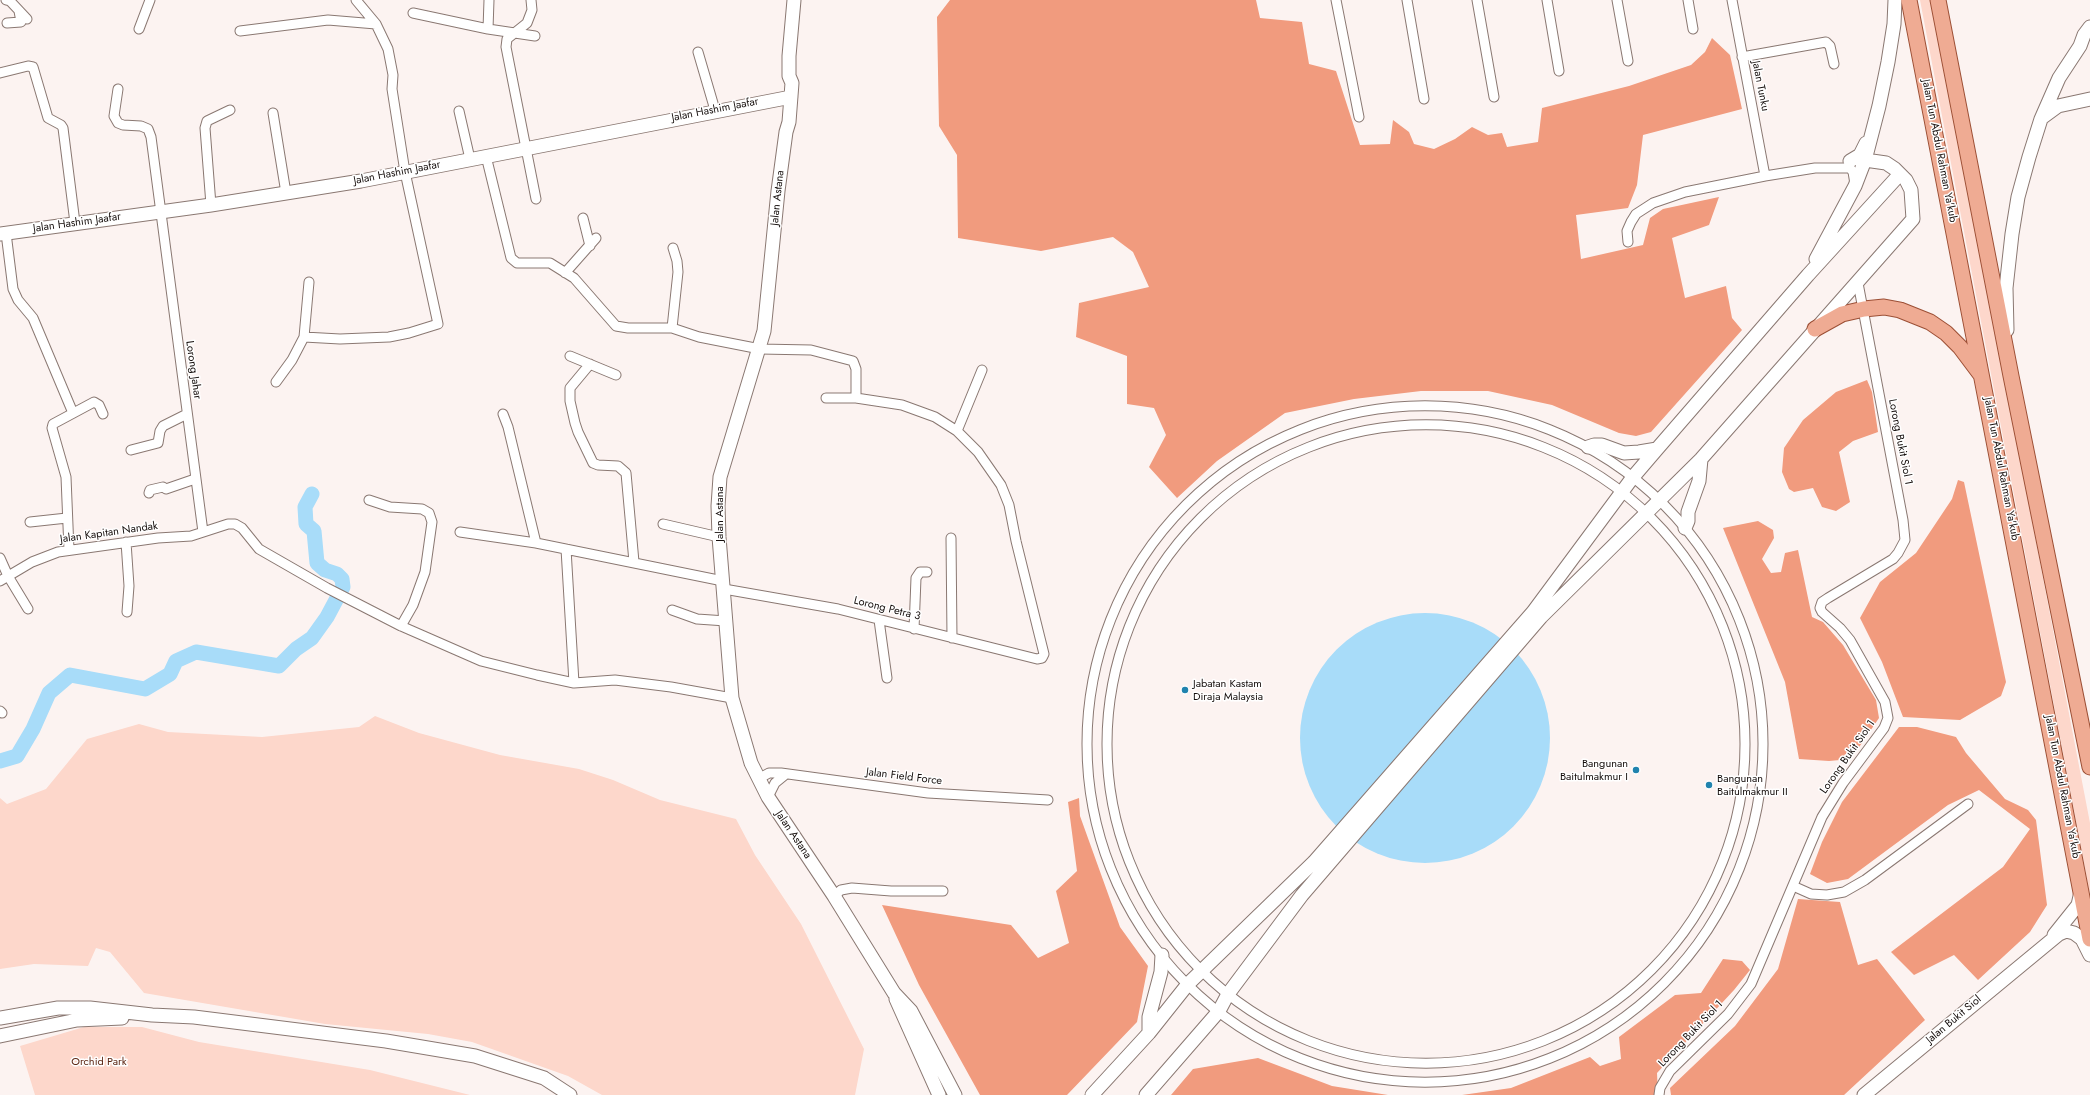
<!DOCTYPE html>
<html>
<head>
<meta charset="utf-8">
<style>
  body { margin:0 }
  canvas { display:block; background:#fcf3f1 }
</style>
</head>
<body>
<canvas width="2090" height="1095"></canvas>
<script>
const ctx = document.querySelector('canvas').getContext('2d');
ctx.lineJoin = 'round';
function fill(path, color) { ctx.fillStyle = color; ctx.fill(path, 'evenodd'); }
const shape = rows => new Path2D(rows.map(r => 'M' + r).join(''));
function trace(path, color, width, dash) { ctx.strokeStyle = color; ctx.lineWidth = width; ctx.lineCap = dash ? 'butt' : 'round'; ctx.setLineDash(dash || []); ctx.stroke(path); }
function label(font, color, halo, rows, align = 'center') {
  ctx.font = font + ' Jost,sans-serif'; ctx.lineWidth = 3; ctx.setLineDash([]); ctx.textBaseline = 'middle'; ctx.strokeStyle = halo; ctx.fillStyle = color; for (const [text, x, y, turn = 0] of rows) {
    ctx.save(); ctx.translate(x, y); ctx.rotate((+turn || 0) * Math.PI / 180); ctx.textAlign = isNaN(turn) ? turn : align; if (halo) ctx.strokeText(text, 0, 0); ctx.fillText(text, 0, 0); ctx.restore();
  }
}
fill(shape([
  [1920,0,1932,0,2090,823,2090,895],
  [375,716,419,733,500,755,579,769,613,780,660,800,736,819,755,855,801,924,864,1049,855,1095,602,1095,568,1076,472,1042,428,1034,325,1024,144,993,110,952,96,948,88,966,34,964,0,969,0,798,7,804,46,789,87,739,139,724,168,732,262,737,359,727],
  [84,1027,142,1027,199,1042,370,1070,470,1095,35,1095,20,1046]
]), '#fdd7cb');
fill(shape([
  [950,0,1256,0,1260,18,1302,22,1309,64,1336,71,1360,145,1390,144,1393,120,1409,132,1414,144,1434,149,1455,139,1472,127,1488,135,1502,133,1507,147,1538,142,1542,108,1629,86,1691,65,1705,52,1712,38,1730,55,1742,109,1643,135,1637,185,1628,208,1576,215,1581,259,1643,245,1650,218,1663,209,1719,197,1709,225,1672,238,1685,298,1726,286,1732,318,1742,330,1651,432,1636,436,1619,433,1552,405,1488,391,1421,391,1354,399,1285,413,1217,461,1177,498,1149,467,1166,435,1154,408,1127,404,1127,356,1076,337,1079,303,1149,287,1133,252,1113,237,1041,251,958,238,957,155,939,126,937,17],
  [1867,380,1872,392,1878,432,1853,441,1839,452,1850,502,1836,511,1822,507,1813,488,1794,492,1789,489,1782,472,1784,448,1803,420,1836,392],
  [1958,480,1964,482,2006,682,2001,696,1960,720,1903,717,1882,662,1860,618,1880,582,1916,553,1952,499],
  [1758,521,1773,530,1774,538,1762,559,1771,573,1781,572,1785,553,1798,550,1812,617,1823,622,1843,645,1876,700,1879,718,1851,759,1829,761,1799,759,1785,682,1723,528],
  [1899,727,1917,727,1956,737,1966,753,2005,799,2028,810,2036,820,2047,905,2030,932,1978,980,1954,955,1914,975,1891,952,2003,867,2030,829,1979,790,1948,805,1848,879,1827,883,1810,874,1822,842,1842,802],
  [1079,798,1080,816,1120,927,1148,966,1137,1022,1067,1095,980,1095,919,985,882,905,1011,925,1038,958,1069,943,1056,891,1077,871,1068,802],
  [1798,899,1840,902,1858,965,1877,959,1925,1020,1844,1095,1671,1095,1670,1088,1735,1026,1778,969],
  [1723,959,1742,961,1750,970,1734,990,1657,1073,1658,1095,1462,1095,1511,1088,1590,1057,1600,1066,1621,1059,1619,1037,1675,995,1701,993],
  [1258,1058,1332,1086,1388,1095,1171,1095,1193,1069]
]), '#f19b7e');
fill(shape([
  '1300 738a125 125 0 1 1 250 0a125 125 0 1 1-250 0Z'
]), '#a8dcf9');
trace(shape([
  [0,761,17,756,33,729,49,693,70,675,145,689,170,674,176,661,196,652,279,666,296,649,312,638,327,617,343,587,342,579,337,574,325,570,317,563,314,531,306,524,305,507,312,494]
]), '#a8dcf9', 15);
const street = shape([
  [6,0,10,1,27,19],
  [531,0,532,10,527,23,507,39,506,47,536,199],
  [1336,0,1359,117],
  [1407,0,1424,99],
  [1477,0,1494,97],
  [1547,0,1559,71],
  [1617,0,1628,61],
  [1688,0,1693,29],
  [1732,0,1765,176],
  [413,13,488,29,535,36],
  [7,23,21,22,19,11],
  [139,29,150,0],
  [488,29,489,0],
  [240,31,328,20,376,24],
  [698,52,715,110],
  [1742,57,1826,42,1830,46,1834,64],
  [0,73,28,66,33,67,48,118,61,125,63,128,75,223],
  [118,89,114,116,118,123,123,125,141,126,148,129,151,137,203,532],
  [459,111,470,159],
  [273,113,286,193],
  [486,156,511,258,517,263,550,263,574,278,616,326,628,328,672,328,699,337,760,349,811,350,853,361,856,369,856,398,902,405,935,417,957,431,982,370],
  [211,205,205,128,207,121,230,110],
  [583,218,590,246],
  [6,233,13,289,18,300,33,318,73,413],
  [1628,242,1627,231,1631,222,1636,214,1653,203,1685,192,1765,176,1815,168,1850,168,1853,172,1855,184],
  [565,273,596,238],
  [672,328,678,272,677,261,673,248],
  [304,337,340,339,389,337,409,333,438,324,405,172,392,89,393,75,388,49,376,24,356,0],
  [570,356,616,375],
  [590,364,570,388,570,401,575,423,578,432,593,463,598,465,618,466,626,473,634,562],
  [276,382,292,360,304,337,309,282],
  [826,398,856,398],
  '1087 744a338 338 0 1 1 676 0a338 338 0 1 1-676 0Z',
  [503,414,508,427,536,543],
  '1107 744a319 319 0 1 1 638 0a319 319 0 1 1-638 0Z',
  [131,450,158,443,160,431,163,426,187,414],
  [149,493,150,490,163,487,166,489,195,479],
  [369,500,390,507,422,509,429,513,432,522,425,572,413,605,401,626],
  [30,522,67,518],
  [663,524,719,537],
  [460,532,536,543,723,581],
  [951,538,952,638],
  [126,542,129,586,127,612],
  [566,549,574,683],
  [69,550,66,477,52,428,53,424,94,402,99,405,103,414],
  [0,558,8,576,28,609],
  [0,581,32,562,58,552,158,538,191,536,228,524,235,524,242,528,259,549,327,588,401,626,481,661,537,675,574,683,615,680,671,687,732,698],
  [724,589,838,609,1037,659,1042,658,1044,654,1016,541,1009,505,1001,485,978,452,957,431],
  [672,610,697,619,726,621],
  [879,620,887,678],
  [914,629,916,578,920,572,927,572],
  [0,711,2,713],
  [758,779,769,773,781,773,928,793,1048,800],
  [768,797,775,783,786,774],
  [1793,886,1811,894,1827,895,1844,892,1865,880,1968,804],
  [834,896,841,890,852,888,891,891,943,891],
  [1659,1095,1660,1088,1670,1071,1728,1014,1751,984,1822,817,1843,783,1884,728,1888,718,1885,702,1850,640,1840,628,1822,612,1820,608,1822,602,1828,598,1893,559,1898,553,1905,540,1903,520,1858,283]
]);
const secondary = shape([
  [794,0,789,56,789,76,792,83,789,122,786,132,778,191,764,331,720,477,718,506,719,537,732,698,751,763,768,797,834,896,894,993,911,1011,955,1095],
  [2043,117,2058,106,2090,99],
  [1850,161,1860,155,1866,143],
  [0,234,211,205,361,181,791,97],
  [1816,259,1855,186,1865,160,1879,106,1888,62,1894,24,1895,0],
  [2007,330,2006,288,2012,234,2018,197,2029,157,2041,119,2059,78,2080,46,2084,35,2090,27],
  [1588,447,1594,445,1602,445,1624,453,1639,452,1657,449],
  [1685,528,1688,521,1688,512,1699,481,1701,459],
  [2054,935,2078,905,2081,892],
  [896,999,939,1095],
  [0,1018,58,1008,90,1008,152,1015,194,1017,386,1041,475,1056,544,1078,570,1095],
  [1149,1033,1149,1017,1161,972,1162,955],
  [0,1036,77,1020,122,1018],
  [1092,1095,1149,1033,1188,984,1314,862,1533,612,1633,477,1657,449,1808,275,1900,174],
  [1146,1095,1219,1011,1228,994,1302,895,1541,617,1701,459,1913,219,1911,190,1906,180,1895,169,1886,163,1865,160],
  [1864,1095,2059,934,2066,931,2074,933,2082,939,2090,955]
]);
const primary = shape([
  [1909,0,2090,939],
  [1938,0,2011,376,2090,767],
  [1815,329,1842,314,1864,309,1884,307,1900,310,1930,322,1946,333,1960,347,1981,375]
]);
trace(street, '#8a7872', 11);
trace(secondary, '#8a7872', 15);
trace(primary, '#9c4f35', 17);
trace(street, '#fff', 9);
trace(secondary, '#fff', 13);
trace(primary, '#efab93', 15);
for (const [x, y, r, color] of [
  [1185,690,4,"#2083ae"],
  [1636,770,4,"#2083ae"],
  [1709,785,4,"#2083ae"]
]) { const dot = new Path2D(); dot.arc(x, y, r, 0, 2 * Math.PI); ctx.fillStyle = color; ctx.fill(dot); trace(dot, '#fff', 1.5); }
label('11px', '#140d0b', '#fff', [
  ["Jalan Tunku",1760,86,79],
  ["Jalan Hashim Jaafar",715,110,-11],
  ["Jalan Tun Abdul Rahman Ya'kub",1939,151,79],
  ["Jalan Hashim Jaafar",397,173,-11],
  ["Jalan Astana",778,198,-84],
  ["Jalan Hashim Jaafar",77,223,-8],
  ["Lorong Jahar",193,370,82],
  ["Lorong Bukit Siol 1",1900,442,79],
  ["Jalan Tun Abdul Rahman Ya'kub",2001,469,79],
  ["Jalan Astana",720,514,-90],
  ["Jalan Kapitan Nandak",109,533,-8],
  ["Lorong Petra 3",887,609,14],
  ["Lorong Bukit Siol 1",1848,757,-55],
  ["Jalan Field Force",904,777,7],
  ["Jalan Tun Abdul Rahman Ya'kub",2062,787,79],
  ["Jalan Astana",793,835,56],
  ["Jalan Bukit Siol",1954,1020,-40],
  ["Lorong Bukit Siol 1",1691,1034,-46]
]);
label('11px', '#140d0b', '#fff', [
  ["Jabatan Kastam",1193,684],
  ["Diraja Malaysia",1193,697],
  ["Bangunan",1628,764,"right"],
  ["Baitulmakmur I",1628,777,"right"],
  ["Bangunan",1717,779],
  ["Baitulmakmur II",1717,792]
], 'left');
label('11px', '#5c2613', '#fff', [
  ["Orchid Park",99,1062]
]);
</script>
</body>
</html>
